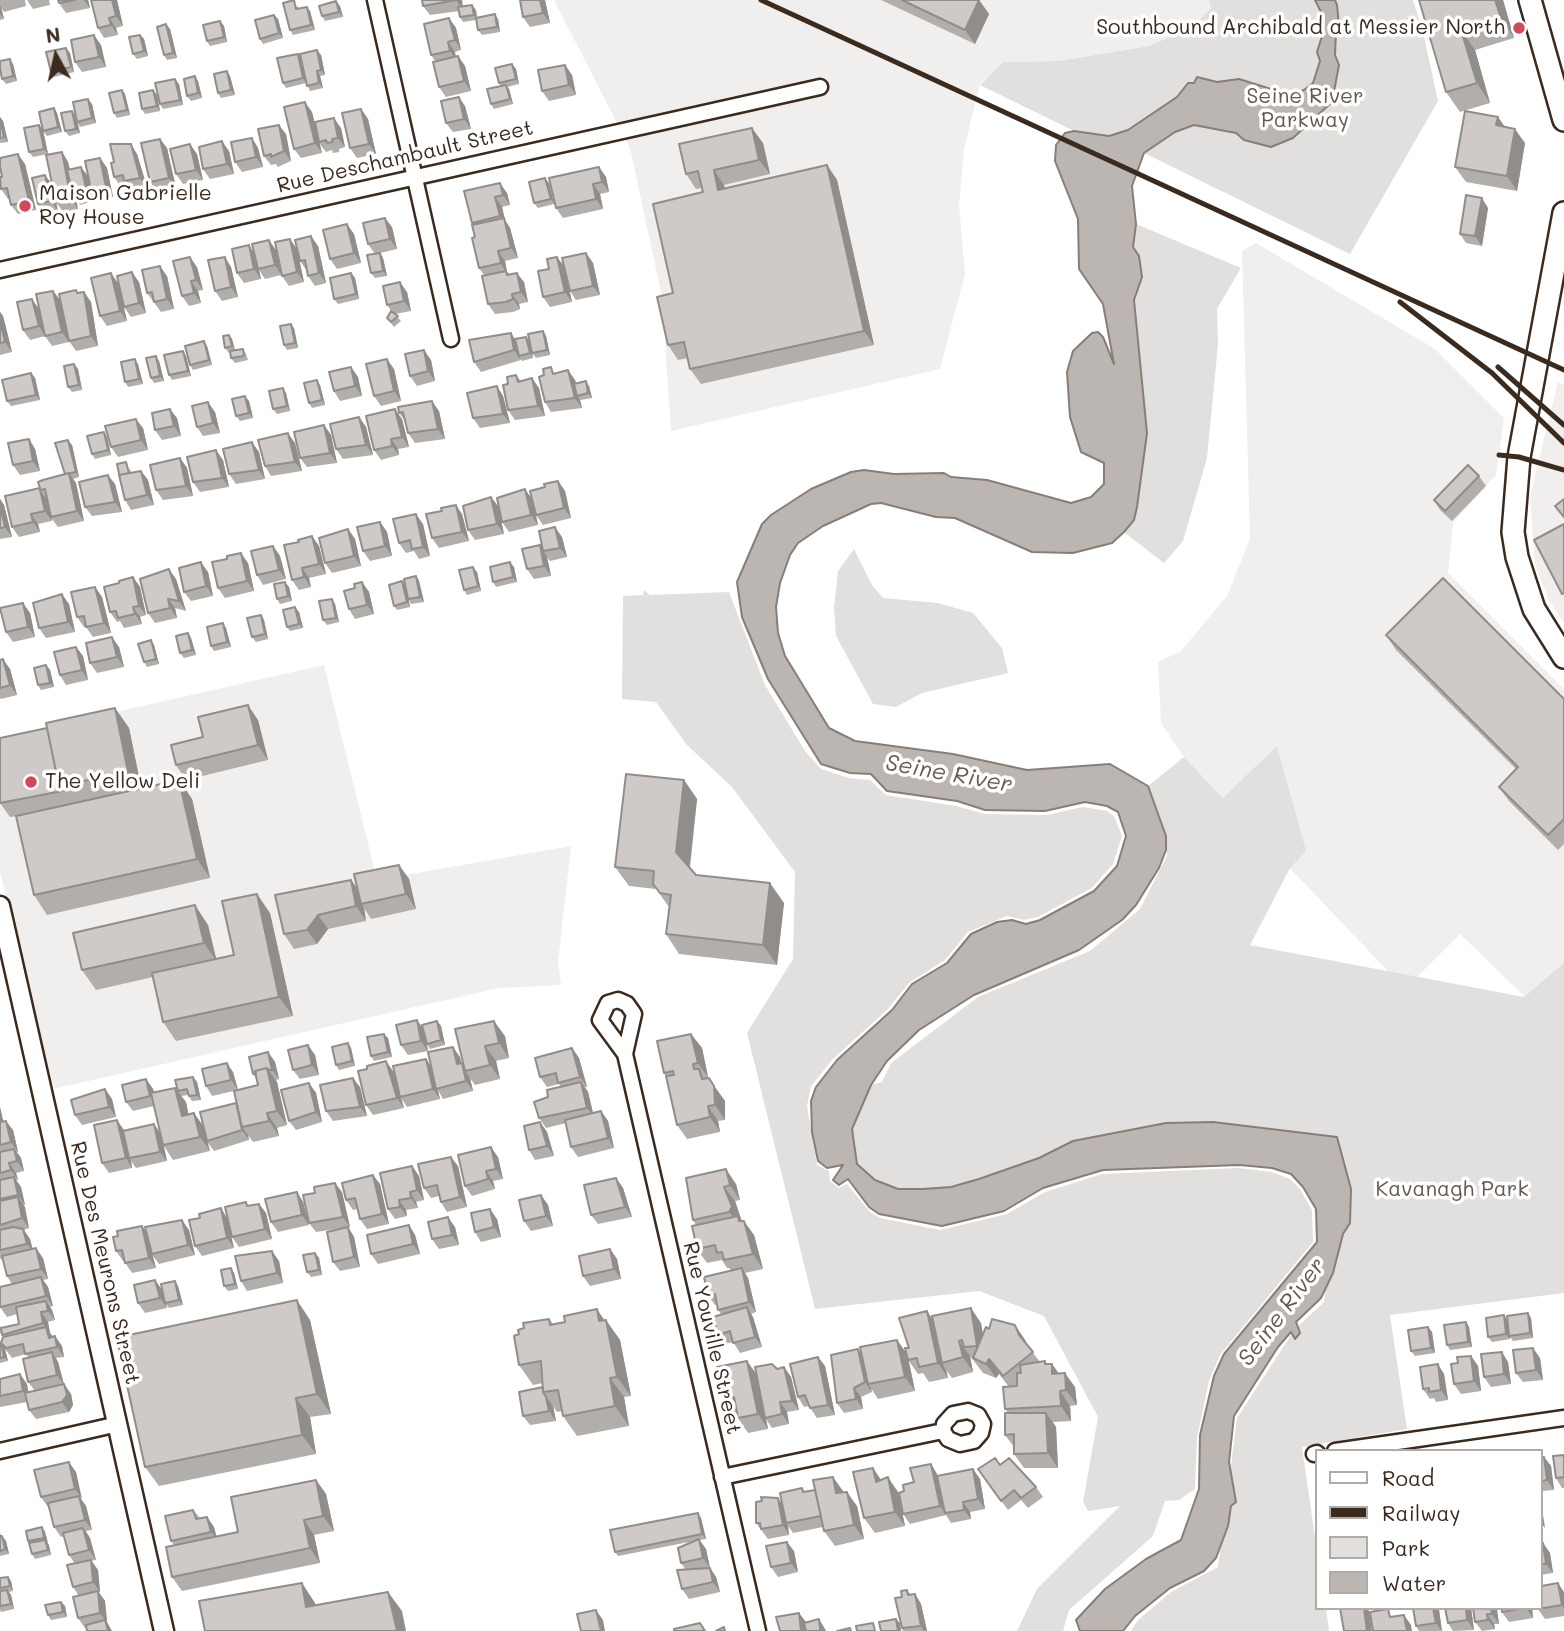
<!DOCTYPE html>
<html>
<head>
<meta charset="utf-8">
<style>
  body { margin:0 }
  #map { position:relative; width:1564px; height:1631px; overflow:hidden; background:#fff; font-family:Mali,sans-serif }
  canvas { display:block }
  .legend { position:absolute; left:1315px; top:1449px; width:228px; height:161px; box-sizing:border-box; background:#fff; border:2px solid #b1aaa5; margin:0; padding:9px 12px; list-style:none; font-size:21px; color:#3b2a1e }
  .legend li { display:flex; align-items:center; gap:14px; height:35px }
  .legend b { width:35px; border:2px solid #b1aaa5 }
  .north { position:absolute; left:21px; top:21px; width:70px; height:70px; -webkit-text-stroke:5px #fff; paint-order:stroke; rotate:352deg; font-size:19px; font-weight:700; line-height:28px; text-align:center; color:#3b2a1e }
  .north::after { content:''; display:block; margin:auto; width:24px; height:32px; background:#3b2a1e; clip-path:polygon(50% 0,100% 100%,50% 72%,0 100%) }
</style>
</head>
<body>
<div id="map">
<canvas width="1564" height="1631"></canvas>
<ul class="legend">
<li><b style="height:9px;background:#fff"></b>Road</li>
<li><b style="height:9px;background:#3b2a1e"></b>Railway</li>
<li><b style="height:19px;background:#e2e0de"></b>Park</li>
<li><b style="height:19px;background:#bcb6b3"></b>Water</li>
</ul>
<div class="north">N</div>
</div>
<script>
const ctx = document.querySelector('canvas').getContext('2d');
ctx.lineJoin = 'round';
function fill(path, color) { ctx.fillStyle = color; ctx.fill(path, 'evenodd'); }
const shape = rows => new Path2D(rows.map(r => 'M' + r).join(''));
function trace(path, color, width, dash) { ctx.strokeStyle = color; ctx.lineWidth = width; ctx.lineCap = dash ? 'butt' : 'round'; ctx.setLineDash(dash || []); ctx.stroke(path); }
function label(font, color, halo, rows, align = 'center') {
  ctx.font = font + ' Mali,sans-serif'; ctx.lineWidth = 7; ctx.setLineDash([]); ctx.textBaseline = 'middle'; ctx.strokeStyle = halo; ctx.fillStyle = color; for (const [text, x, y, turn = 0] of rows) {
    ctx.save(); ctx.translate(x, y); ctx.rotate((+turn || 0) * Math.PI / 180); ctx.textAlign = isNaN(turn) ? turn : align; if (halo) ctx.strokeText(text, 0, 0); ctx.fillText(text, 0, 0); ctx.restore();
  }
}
fill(shape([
  [554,0,1209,0,1211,8,1194,26,1149,46,1059,61,1003,62,980,84,964,149,959,205,965,274,940,369,671,431,662,297,630,148],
  [1256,243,1435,349,1504,418,1496,475,1453,523,1448,573,1564,689,1564,963,1525,997,1460,934,1405,989,1184,757,1161,723,1158,662,1181,651,1227,596,1250,539,1242,251],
  [1558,382,1564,385,1564,623,1549,601,1535,565,1530,496],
  [324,665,377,880,571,846,558,962,561,985,499,988,53,1089,0,872,0,738]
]), '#f1efee');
fill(shape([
  [1209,0,1413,0,1423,32,1438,101,1350,254,1144,153,1074,131,980,85,1003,62,1059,61,1149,46,1194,26,1211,8],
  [1136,224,1241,268,1217,309,1218,344,1207,458,1183,541,1164,563,1124,532,1134,520,1137,507,1147,433,1134,300,1139,286,1139,257,1133,247],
  [854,549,872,585,883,598,938,603,973,613,1002,648,1008,673,922,693,896,707,873,704,836,636,834,608,838,571],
  [644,590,650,595,729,592,765,685,805,751,821,769,849,778,870,780,886,795,956,806,985,814,1047,815,1083,807,1107,811,1114,816,1122,836,1113,864,1092,888,1038,917,1024,920,1007,916,968,932,945,960,909,983,887,1010,833,1059,811,1086,807,1106,817,1165,829,1171,830,1181,839,1188,847,1184,870,1212,880,1218,940,1230,1007,1214,1045,1192,1102,1174,1238,1168,1272,1172,1290,1179,1300,1189,1312,1210,1313,1242,1220,1355,1209,1381,1197,1438,1195,1489,1179,1500,1165,1501,1153,1536,1069,1610,1063,1631,1017,1631,1037,1589,1120,1506,1088,1511,1083,1502,1098,1417,1044,1316,979,1291,815,1309,747,1033,793,959,795,872,732,787,687,745,656,702,622,699,623,596,643,595],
  [1277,746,1306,851,1290,868,1250,945,1524,997,1564,963,1564,1293,1390,1315,1407,1429,1302,1447,1317,1551,1317,1608,1326,1608,1329,1631,1131,1631,1138,1620,1171,1592,1218,1567,1237,1418,1295,1329,1324,1302,1342,1159,1337,1137,1208,1122,1166,1123,1116,1134,951,1187,923,1189,898,1189,875,1180,857,1164,852,1130,871,1085,882,1082,891,1063,978,997,1090,951,1140,909,1167,856,1161,819,1148,786,1184,757,1223,798]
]), '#e2e0de');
const water = shape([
  [1315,0,1335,0,1337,5,1339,25,1336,31,1335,55,1339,65,1332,102,1293,138,1271,147,1244,140,1236,133,1194,125,1175,132,1144,153,1132,186,1136,224,1133,247,1139,256,1142,277,1134,300,1147,433,1137,507,1134,520,1124,532,1112,543,1073,553,1032,552,955,518,936,517,881,503,871,504,823,526,798,543,790,555,780,583,776,607,778,633,785,656,829,728,855,741,953,754,1027,770,1110,764,1148,786,1166,836,1166,850,1159,868,1136,905,1122,920,1079,950,974,995,919,1030,887,1061,871,1085,852,1129,857,1164,875,1180,898,1189,923,1189,951,1187,979,1179,1039,1158,1073,1141,1166,1123,1213,1122,1337,1137,1351,1189,1350,1223,1343,1234,1333,1273,1321,1298,1296,1322,1300,1333,1295,1339,1291,1332,1278,1347,1234,1416,1229,1462,1236,1502,1231,1506,1228,1526,1216,1558,1204,1571,1170,1588,1135,1616,1123,1631,1080,1631,1076,1620,1105,1589,1146,1559,1181,1540,1199,1489,1200,1435,1214,1376,1224,1354,1317,1242,1316,1209,1303,1187,1291,1174,1272,1168,1239,1165,1103,1170,1043,1188,1004,1211,942,1226,879,1214,869,1207,848,1179,839,1185,833,1180,843,1165,827,1168,818,1161,812,1132,811,1101,816,1087,837,1060,892,1010,912,984,947,963,971,934,997,922,1012,920,1026,924,1040,920,1094,891,1117,866,1126,836,1118,812,1107,806,1085,802,1045,811,985,810,957,801,887,791,871,774,850,773,821,764,768,679,742,617,737,582,762,524,771,515,811,489,851,472,864,470,894,474,944,473,951,477,987,480,1071,503,1091,497,1104,484,1104,463,1081,452,1070,417,1067,372,1073,351,1092,333,1098,332,1103,337,1114,364,1103,304,1079,269,1078,219,1055,161,1056,145,1065,133,1074,131,1109,136,1128,130,1177,97,1188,83,1194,83,1197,77,1217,82,1239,79,1290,95,1304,90,1313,83,1320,61,1317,52,1322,36,1322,14,1315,0]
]);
fill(water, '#bcb6b3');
trace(water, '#887e77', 2);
const minor = shape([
  [375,0,451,339],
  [0,270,820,87],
  [625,1054,634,1014,627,1004,618,1000,608,1003,600,1020,625,1054,758,1631],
  [0,1451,118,1424],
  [1335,1451,1564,1418],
  [1314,1454,1317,1453],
  [722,1477,943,1431,944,1424,953,1414,968,1411,978,1415,983,1424,981,1433,974,1441,960,1444,948,1439,943,1431]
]);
const tertiary = shape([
  [0,906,164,1631]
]);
const secondary = shape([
  [1530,0,1564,120],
  [1564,213,1519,457,1513,532,1517,557,1534,609,1564,657]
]);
trace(minor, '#3b2a1e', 19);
trace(tertiary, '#3b2a1e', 23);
trace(secondary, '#3b2a1e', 26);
trace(minor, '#fff', 14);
trace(tertiary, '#fff', 18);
trace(secondary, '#fff', 21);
trace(shape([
  [761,0,1564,370],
  [1400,302,1492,373,1564,443],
  [1498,367,1564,425],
  [1499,455,1519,457,1564,470]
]), '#3b2a1e', 5);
fill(shape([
  [0,0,25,0,26,6,4,12,1,7,4,19,0,20],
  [27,0,49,0,50,5,33,9],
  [58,0,88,0,90,8,66,13,59,3],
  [117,0,123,26,116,28,118,35,104,38,98,28],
  [422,0,462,0,463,7,476,10,477,17,498,19,500,32,482,35,478,30,476,20,463,22,460,17,459,11,430,15,423,6],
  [520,0,545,0,550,23,530,27,523,17],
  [881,0,979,0,989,14,975,44],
  [1419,0,1503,0,1514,38,1475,50,1490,103,1460,112,1446,92],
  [297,5,298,8,310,11,315,30,293,35,290,30],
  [340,6,343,17,325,21,322,16],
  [274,15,278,19,283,38,263,44,260,39],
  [449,18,456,28,461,50,455,52,456,57,458,56,465,66,471,91,446,97,439,87,435,61,431,55],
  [220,21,224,26,227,42,210,46,207,41],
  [170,29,177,58,167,60,164,55],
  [140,35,144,39,148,56,137,59,133,54],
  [101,45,106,67,82,72,75,62],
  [70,53,74,72,54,77,51,72],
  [298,54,301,59,321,55,325,75,320,76,323,88,310,91,306,83,286,88,283,83],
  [13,64,17,81,6,84,2,79],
  [512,64,516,69,519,84,507,87,509,89,513,104,494,109,491,104,501,86,499,83],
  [565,65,572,75,576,95,549,101,542,91],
  [230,76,235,95,221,98,218,93],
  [198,81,202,98,191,101,187,96],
  [179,84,183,105,163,109,160,104],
  [122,90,125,94,130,115,117,118,114,113],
  [153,90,157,95,160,111,145,114,142,109],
  [92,104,96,123,80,127,77,122,80,133,69,136,65,131,75,115],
  [465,106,471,129,453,132,446,123],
  [54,108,57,113,62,132,47,136,43,131],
  [361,109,368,119,376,154,357,158,350,148],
  [312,112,316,129,341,128,345,147,339,149,339,152,333,153,332,150,326,152,319,143,322,153,301,158,294,149],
  [0,117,3,121,8,142,0,143],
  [39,125,43,130,48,154,33,157,29,152],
  [1505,127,1525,143,1517,191,1466,182,1455,167],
  [286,134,291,161,278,167,276,164,271,165,264,156],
  [252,138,258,148,263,167,242,172,235,162],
  [160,139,167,148,176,188,157,192,150,182],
  [763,143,770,174,724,185,725,188,827,165,837,180,874,345,701,384,690,369,688,358,678,360,668,345,673,293,703,192,702,188,696,189,686,174],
  [229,151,234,174,210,179,203,169],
  [62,152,68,162,70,170,81,167,88,176,100,158,107,168,113,197,98,200,92,191,94,201,80,205,76,199,78,209,63,212,56,202],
  [137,154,147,187,131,191,127,186,121,187,114,177],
  [197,154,203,180,183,184,176,174],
  [25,164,36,210,18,214,11,205,10,198,8,199,1,189],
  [599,167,606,177,609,192,600,194,603,209,563,218,556,208],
  [549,183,554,204,538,208,534,203],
  [52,184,58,211,45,214,38,204],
  [464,191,507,193,510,205,502,207,505,220,510,228,518,258,505,261,507,272,509,274,524,282,528,302,519,304,520,309,513,312,495,314,488,304,484,275,479,268,473,225],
  [1488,208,1482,246,1466,243,1460,234],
  [392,227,397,249,380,253,383,258,387,276,375,278,371,273,375,254,368,244],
  [354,234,361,263,337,269,330,259],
  [269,240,281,275,265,279,259,270,261,279,244,283,237,273,249,245,254,253],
  [318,246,326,283,315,286,308,276,307,271,300,261],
  [297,249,304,282,289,286,282,276],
  [586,253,593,263,600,295,576,300,570,291],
  [564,266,572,302,550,307,543,297],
  [197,267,203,290,198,291,201,303,189,306,182,296],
  [231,267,238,297,222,301,215,291],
  [351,273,355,278,359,299,338,304,334,299],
  [167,276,174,309,161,312,147,293],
  [139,282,146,313,131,317,124,307],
  [118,283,127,321,107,326,100,316],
  [53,291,60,300,69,342,52,346,45,336],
  [84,292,91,302,98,346,76,351,69,341,78,293],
  [407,292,411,311,395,314,401,321,394,327,387,318,392,312,387,305],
  [39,309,45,336,30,340,23,330],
  [0,312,3,316,12,352,0,355],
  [294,328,298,348,287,350,284,345],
  [543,331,546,336,550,355,536,358,532,353],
  [511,333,515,340,526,337,533,358,522,361,521,359,521,360,481,372,474,362],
  [229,335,232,339,235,350,243,349,246,354,248,360,235,363,231,358,230,352,229,353,225,348],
  [204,341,207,346,212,365,193,370,190,365],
  [183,351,186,356,191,376,172,380,169,375],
  [431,360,435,381,417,386,410,376],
  [159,361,164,381,154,383,151,378],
  [74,364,78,369,82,390,72,392,68,387],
  [138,364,143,384,128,387,125,382],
  [351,367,358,377,362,396,340,401,334,391],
  [394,369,401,401,381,406,374,396],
  [568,370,575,380,576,383,589,386,592,398,580,400,582,408,551,412,545,402,555,373],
  [31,373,35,378,40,400,11,406,7,401],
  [516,375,521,381,539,388,545,416,515,420,508,410,508,384],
  [320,385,325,405,312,408,309,403],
  [497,386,503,396,510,423,480,428,473,418],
  [286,393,290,411,277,414,273,409],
  [249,401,253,418,240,421,236,416],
  [439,411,445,439,415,443,408,433,406,422,399,413],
  [215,412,220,433,203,436,197,427],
  [359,417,366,427,373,455,343,459,336,449],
  [177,418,181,436,162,440,155,430],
  [402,419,409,447,398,449,399,455,381,460,374,450],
  [324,425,331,435,337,463,307,467,300,458],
  [143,428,148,450,118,457,111,447],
  [104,432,107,437,111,455,95,459,92,454],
  [29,439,35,449,40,471,20,475,13,465],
  [295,443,302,471,271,476,265,466],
  [72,445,79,477,73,479,76,483,84,521,58,527,52,519,52,521,38,524,40,532,19,537,12,527,40,488,65,474],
  [259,452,265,479,236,484,229,474],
  [180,458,187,468,193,496,163,500,156,490],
  [223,460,229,487,200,492,193,482],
  [130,467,131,473,141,471,148,480,154,505,131,510,125,500],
  [1479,476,1486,486,1452,521,1440,510,1434,500],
  [558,481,565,491,571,518,543,525,536,515,538,525,509,532,502,522,545,487],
  [115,484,122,512,92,516,85,507],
  [0,499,4,505,12,537,0,539],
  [498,506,504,534,475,540,468,530],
  [462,514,469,541,439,548,432,538],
  [380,522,387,532,392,556,370,561,363,551],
  [423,524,430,556,419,559,414,551,406,553,399,543],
  [348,529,355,539,361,566,332,573,325,563],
  [312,536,319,546,326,574,309,578,311,587,299,590,292,580,299,542],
  [562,537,567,557,550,561,547,557,551,576,534,579,527,569,540,545,542,548],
  [273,546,280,556,286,579,263,585,257,575],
  [227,559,248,563,254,591,225,598,218,588],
  [514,567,517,582,496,587,493,582],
  [208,572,213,596,191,601,184,592],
  [477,572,481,591,467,595,464,590],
  [416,576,419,581,424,602,411,604,409,600,410,607,397,610,394,606,405,586],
  [133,577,140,587,146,615,140,617,142,624,124,628,120,621,117,622,110,612,119,583],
  [176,579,186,611,175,608,177,618,155,623,148,613],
  [362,582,369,592,374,614,355,619,349,609,355,588],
  [95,587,102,597,111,633,93,637,86,627,84,627,77,617],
  [289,587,292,601,280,604,277,599],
  [332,599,335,604,339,622,327,625,323,620],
  [69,604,75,632,46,638,39,628],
  [299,612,303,628,290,631,287,627],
  [30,613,35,637,13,642,6,632],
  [261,615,264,620,268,639,256,642,252,637],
  [223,623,226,628,231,647,214,651,211,646],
  [188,633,191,638,196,655,184,658,180,653],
  [1386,635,1564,699,1564,844,1558,850,1509,801,1499,787,1516,769,1396,650],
  [151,640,154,645,159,664,147,667,144,662],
  [76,647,83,656,88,680,66,685,60,675],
  [119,647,124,667,97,673,90,663],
  [0,660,10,669,17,695,1,699,0,698],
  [46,665,50,670,54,687,41,690,38,685],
  [115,708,129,728,141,788,179,780,192,799,210,878,47,915,34,895,18,816,10,817,0,803,47,728],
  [258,720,268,760,186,780,176,765,203,737],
  [684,780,697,799,690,868,696,875,784,903,777,965,679,954,666,934,669,907,656,889,629,886,615,867],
  [399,865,409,879,416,909,371,919,364,908,366,921,328,929,317,944,294,949,284,934,351,880,358,889],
  [270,913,293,1016,176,1041,163,1022,153,977,96,990,82,970,208,925,216,959,234,955],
  [417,1020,423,1030,437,1021,441,1026,445,1045,430,1049,427,1044,426,1038,428,1051,408,1055,401,1045],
  [455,1029,505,1036,509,1058,496,1061,500,1079,475,1085,470,1078,473,1091,443,1099,438,1090,440,1099,407,1107,401,1098,404,1108,373,1115,366,1105,393,1071,399,1089,426,1059,432,1068,460,1057,461,1063,464,1064],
  [691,1034,702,1048,708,1077,725,1101,725,1120,718,1121,720,1132,687,1139,677,1125,666,1077,664,1073],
  [388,1038,392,1057,374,1061,371,1056],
  [348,1043,351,1048,355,1066,339,1070,336,1065],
  [308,1045,315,1055,319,1075,300,1079,293,1070],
  [572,1048,579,1058,587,1087,585,1087,588,1092,593,1113,601,1111,608,1121,614,1148,578,1157,571,1147,566,1123,546,1128,539,1118,561,1087,559,1084,547,1087,540,1077],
  [268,1052,275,1062,279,1079,276,1080,277,1082,287,1125,277,1128,279,1136,253,1142,248,1135,249,1140,214,1151,208,1143,210,1151,173,1160,164,1146,167,1161,136,1168,131,1161,132,1168,109,1173,102,1163,124,1130,160,1132,154,1106,133,1111,126,1102,146,1079,153,1089,154,1092,178,1091,193,1077,197,1082,201,1100,192,1101,188,1095,181,1096,186,1102,188,1114,203,1125,238,1106,258,1085,257,1080,253,1074],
  [233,1072,238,1090,212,1096,206,1086],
  [309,1083,316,1093,322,1122,296,1130,289,1121],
  [360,1087,367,1116,333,1121,326,1111],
  [105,1089,112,1099,116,1117,82,1125,75,1115],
  [0,1107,3,1121,13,1130,18,1152,17,1152,21,1158,24,1171,16,1173,18,1180,16,1180,21,1187,25,1205,23,1205,29,1228,24,1230,30,1239,32,1249,43,1258,48,1279,43,1280,48,1287,53,1306,50,1307,52,1310,55,1320,48,1322,50,1333,62,1346,64,1357,56,1358,58,1362,64,1384,71,1394,73,1405,69,1412,36,1419,29,1410,27,1402,0,1407,0,1379,27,1384,28,1392,35,1391,28,1382,28,1357,26,1354,12,1358,5,1349,8,1361,0,1363,0,1343,4,1337,2,1333,0,1333,0,1325,1,1328,19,1324,17,1314,7,1317,0,1307,12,1284,7,1276,3,1261,0,1258],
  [540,1122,547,1132,554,1156,535,1160,529,1150],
  [498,1157,503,1179,493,1181,495,1189,472,1196,465,1186],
  [412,1166,419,1176,424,1200,416,1202,418,1208,406,1210,407,1216,395,1219,388,1209],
  [458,1166,467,1207,447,1212,441,1202,439,1196,431,1198,424,1188],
  [616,1178,623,1188,632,1217,598,1224,591,1215],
  [686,1178,736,1184,740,1200,735,1201,742,1221,754,1235,763,1269,745,1273,748,1278,756,1312,751,1314,753,1317,762,1347,740,1353,733,1342,725,1344,718,1335,721,1314,718,1310,717,1305,715,1305,708,1295,731,1270,729,1268,727,1268,722,1260,707,1263,697,1249,696,1225,693,1220],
  [380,1184,389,1224,367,1229,360,1219,357,1209,353,1210,346,1200],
  [297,1192,303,1202,309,1225,278,1232,271,1222],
  [342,1192,350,1227,316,1232,309,1223],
  [541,1195,548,1205,553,1226,531,1231,524,1221],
  [259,1204,266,1213,272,1239,239,1247,232,1237,248,1206],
  [221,1208,234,1248,202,1256,195,1246,200,1218],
  [497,1219,501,1237,481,1242,475,1232],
  [409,1225,415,1235,420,1254,378,1264,371,1254],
  [348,1227,354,1237,360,1267,340,1271,333,1262],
  [455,1227,459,1245,439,1249,432,1239],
  [189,1230,195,1255,159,1264,153,1256,156,1268,132,1273,124,1261,123,1261,116,1251,147,1232],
  [610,1249,617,1259,621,1279,590,1286,583,1276],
  [315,1253,319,1258,322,1275,311,1277,307,1272],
  [279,1261,283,1283,247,1291,241,1281],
  [231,1268,234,1273,238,1289,228,1291,224,1286],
  [155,1280,162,1290,175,1281,178,1286,183,1305,169,1308,166,1304,167,1308,145,1313,138,1303],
  [1528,1313,1531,1318,1533,1338,1513,1341,1509,1336,1508,1323,1510,1339,1492,1342,1488,1337,1504,1315,1507,1320],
  [549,1319,553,1324,605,1320,620,1340,631,1396,624,1397,629,1426,577,1436,563,1416,562,1411,557,1412,553,1406,556,1421,530,1425,523,1416,543,1387,543,1383,533,1385,519,1365,519,1334,524,1328],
  [310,1320,331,1414,310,1417,316,1454,159,1486,145,1467],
  [933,1320,981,1323,983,1334,989,1329,1015,1325,1025,1340,1028,1346,1040,1362,1047,1364,1052,1364,1058,1373,1075,1387,1077,1405,1070,1406,1071,1421,1053,1422,1056,1427,1058,1468,1024,1468,1014,1454,1014,1447,1005,1435,1008,1413,1005,1409,1009,1387,999,1374,996,1378,983,1373,970,1356,973,1372,952,1378,946,1370,948,1378,929,1382,923,1373,918,1374,909,1361,915,1391,878,1399,871,1388,872,1392,861,1397,863,1409,844,1413,837,1403,861,1354,897,1340,906,1353,909,1348],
  [1466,1322,1469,1327,1472,1347,1450,1350,1447,1345],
  [1428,1327,1432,1332,1435,1353,1415,1356,1411,1351],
  [1471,1356,1478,1366,1481,1391,1461,1394,1454,1384,1458,1363],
  [818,1357,825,1366,835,1415,817,1418,809,1406,804,1407,798,1397],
  [1540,1358,1543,1380,1523,1382,1516,1373],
  [1508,1362,1511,1384,1491,1387,1484,1377],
  [784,1367,791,1377,799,1410,787,1412,789,1424,772,1428,766,1419,768,1429,748,1433,738,1418,737,1413,733,1414,723,1399,757,1374],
  [1444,1374,1448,1400,1436,1402,1434,1398,1430,1399,1423,1389],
  [1564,1455,1564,1488,1562,1488,1556,1478],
  [1541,1457,1544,1457,1551,1466,1554,1490,1541,1491],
  [931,1464,938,1476,973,1469,980,1479,985,1509,970,1512,971,1519,951,1523,946,1515,910,1524,903,1514,904,1491],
  [1000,1465,1036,1487,1043,1497,1028,1508,1021,1500,1008,1510,978,1469],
  [873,1468,881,1480,898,1492,905,1526,875,1533,864,1518],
  [76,1472,81,1499,86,1506,92,1530,86,1531,90,1538,96,1560,91,1561,98,1570,100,1592,98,1592,105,1601,107,1622,85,1628,78,1618,79,1596,73,1587,75,1564,69,1555,64,1536,61,1537,54,1527,49,1506,48,1507,41,1497],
  [316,1480,326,1494,334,1531,314,1535,320,1563,182,1591,172,1577,174,1545,171,1541,193,1510,200,1518,207,1517,214,1527,216,1537,238,1532],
  [802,1488,805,1492,843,1492,857,1506,864,1539,835,1546,824,1531,823,1527,793,1533,788,1526,789,1535,768,1539,756,1523],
  [698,1513,701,1518,706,1539,699,1540,706,1549,710,1568,716,1577,720,1592,689,1599,682,1589,686,1570,681,1563,694,1541,618,1556,615,1552],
  [42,1527,45,1532,51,1555,35,1559,32,1554,28,1541],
  [0,1532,1,1536,6,1541,9,1554,0,1556],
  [1541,1543,1543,1543,1550,1553,1553,1573,1541,1575],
  [794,1551,798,1572,778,1577,771,1567],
  [0,1578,11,1581,13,1591,9,1592,11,1595,14,1609,1,1612,0,1610],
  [907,1590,911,1595,915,1594,921,1604,927,1631,903,1631,902,1628,902,1597],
  [1564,1592,1564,1616,1545,1619,1538,1609],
  [61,1602,65,1606,67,1617,51,1620,48,1615],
  [1445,1608,1471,1608,1474,1630,1453,1631,1448,1623],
  [1473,1608,1501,1608,1501,1610,1497,1610,1499,1624,1494,1624,1495,1629,1482,1631,1475,1622],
  [1502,1608,1532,1608,1533,1618,1509,1622,1502,1612],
  [1439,1610,1442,1631,1419,1631,1416,1626]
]), '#b2aeab');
fill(shape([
  [84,0,88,0,90,8],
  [112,0,117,0,123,26,116,16],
  [456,0,462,0,463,10],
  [540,0,545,0,550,23,543,13],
  [979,0,989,14,975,44,965,30],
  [1495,0,1503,0,1514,38,1501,18],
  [336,1,340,6,343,17,339,12],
  [472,5,476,10,477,20,474,15],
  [0,6,1,7,4,19,0,14],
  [307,7,310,11,315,30,311,25],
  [495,14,498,19,500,32,497,27],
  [274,15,278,19,283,38,279,33],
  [109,18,116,28,118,35,111,25],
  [449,18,456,28,461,50,455,40],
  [220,21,224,26,227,42,224,37],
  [166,24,170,29,177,58,173,53],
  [1461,30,1475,50,1490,103,1477,83],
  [94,35,101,45,106,67,99,57],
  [140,35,144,39,148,56,144,51],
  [448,42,455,52,456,61,450,51],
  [66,48,70,53,74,72,71,67],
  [317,50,321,55,325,75,321,70],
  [298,54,301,59,307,83,303,78],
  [458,56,465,66,471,91,464,81],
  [10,59,13,64,17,81,13,76],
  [512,64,516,69,519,84,516,79],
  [565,65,572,75,576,95,569,85],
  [227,71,230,76,235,95,231,90],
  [317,71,320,76,323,88,319,83],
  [195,76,198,81,202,98,198,93],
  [175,79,179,84,183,105,180,100],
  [506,85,509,89,513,104,510,99],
  [122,90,125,94,130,115,127,110],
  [153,90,157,95,160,111,157,106],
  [459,97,465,106,471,129,464,119],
  [88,99,92,104,96,123,92,118],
  [305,102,312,112,322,153,315,143],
  [54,108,57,113,62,132,58,127],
  [361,109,368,119,376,154,369,144],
  [72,111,76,116,80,133,76,129],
  [0,117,3,121,8,142,4,137],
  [1498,117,1508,131,1496,125],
  [334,118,341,128,345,147,338,138],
  [39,125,43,130,48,154,44,149],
  [279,125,286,134,291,161,284,151],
  [752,128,763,143,770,174,759,160],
  [1515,129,1525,143,1517,191,1507,176],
  [252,138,258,148,263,167,256,157],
  [160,139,167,148,176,188,169,178],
  [222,141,229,151,234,174,227,164],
  [131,144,137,154,147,187,140,178],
  [190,144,197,154,203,180,196,170],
  [62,152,68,162,75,194,73,195,76,199,78,209,71,199],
  [18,154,25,164,36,210,29,201],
  [100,158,107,168,113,197,106,187],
  [827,165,837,180,874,345,864,331],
  [81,167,88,177,94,201,87,192],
  [599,167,606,177,609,192,602,182],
  [714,170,724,185,728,204,718,190],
  [45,175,52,184,58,211,51,201],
  [545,178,549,183,554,204,551,199],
  [500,183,507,193,510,205,503,195],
  [593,184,600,194,603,209,596,199],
  [495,197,502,207,505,220,510,228,518,258,511,248,505,223,500,216],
  [1482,198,1488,208,1482,246,1475,236],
  [385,218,392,227,397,249,390,239],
  [347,224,354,234,361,263,354,253],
  [311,236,318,246,326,283,319,273],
  [290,239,297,249,304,282,297,272],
  [269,240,276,250,281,275,275,265],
  [249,245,255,255,261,279,254,269],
  [498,251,505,261,507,272,513,280,507,275,501,263],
  [380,253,383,258,387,276,383,271],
  [586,253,593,263,600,295,593,286],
  [190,257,197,267,203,290,196,280],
  [225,257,231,267,238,297,231,287],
  [557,257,564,266,572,302,565,292],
  [160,266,167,276,174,309,167,299],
  [132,272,139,282,146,313,139,303],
  [111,273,118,283,127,321,120,311],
  [351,273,355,278,359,299,356,294],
  [517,273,524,282,528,302,521,292],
  [191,281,198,291,201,303,194,293],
  [400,282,407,292,411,311,404,301],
  [53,291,60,300,69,342,62,332],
  [84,292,91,302,98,346,91,336],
  [512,294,519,304,520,309,513,299],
  [32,299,39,309,45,336,39,326],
  [0,312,3,316,12,352,5,342,0,321],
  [291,324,294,328,298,348,295,343],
  [543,331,546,336,550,355,547,350],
  [511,333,517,343,519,356,521,360,514,350],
  [229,335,232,339,235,351,232,346],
  [526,337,530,342,533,358,530,353],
  [204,341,207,346,212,365,209,360],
  [424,350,431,360,435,381,428,371],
  [183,351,186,356,191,376,188,371],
  [156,356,159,361,164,381,160,376],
  [135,359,138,364,143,384,139,379],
  [387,359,394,369,401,401,394,391],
  [74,364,78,369,82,390,79,385],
  [351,367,358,377,362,396,355,386],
  [568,370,575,380,579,395,577,396,580,400,582,408,575,398],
  [31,373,35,378,40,400,36,395],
  [532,378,539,388,545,416,538,406],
  [317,380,320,385,325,405,322,400],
  [586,381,589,386,592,398,588,393],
  [497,386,503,396,510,423,503,414],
  [283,388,286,393,290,411,287,406],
  [245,396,249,401,253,418,249,413],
  [432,401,439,411,445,439,438,429],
  [208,402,215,412,220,433,213,423],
  [170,409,177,418,181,436,174,426],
  [395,409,402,419,409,447,402,437],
  [359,417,366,427,373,455,366,445],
  [136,419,143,428,148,450,141,440],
  [324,425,331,435,337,463,330,453],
  [104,432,107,437,111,455,108,450],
  [288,433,295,443,302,471,295,462],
  [29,439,35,449,40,471,33,461],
  [391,439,398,449,399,455,392,446],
  [68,440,72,445,79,477,76,472],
  [252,442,259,452,265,479,259,470],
  [216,450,223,460,229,487,222,478],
  [180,458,187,468,193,496,186,486],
  [141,471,148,480,154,505,147,495],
  [69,473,76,483,84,521,77,511],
  [108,475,115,484,122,512,115,502],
  [558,481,565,491,571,518,564,508],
  [525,489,532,499,538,525,531,515],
  [40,490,47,500,52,521,45,511],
  [491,497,498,506,504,534,497,524],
  [0,499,4,505,12,537,5,527,0,507],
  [456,505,462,514,469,541,462,532],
  [31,514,38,524,40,532,33,522],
  [416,514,423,524,430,556,423,547],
  [380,522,387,532,392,556,385,546],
  [555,527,562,537,567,557,560,548],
  [348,529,355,539,361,566,354,556],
  [312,536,319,546,326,574,319,564],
  [540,545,547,557,551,576,544,566],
  [273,546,280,556,286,579,279,570],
  [241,553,248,563,254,591,247,581],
  [201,562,208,572,213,596,206,586],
  [510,562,514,567,517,582,513,577],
  [473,567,477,572,481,591,478,586],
  [302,568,309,578,311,587,304,577],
  [169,569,176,579,186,611,179,601],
  [416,576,419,581,424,602,420,597],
  [133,577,140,587,146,615,139,606],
  [402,581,405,586,410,607,407,602],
  [285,582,289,587,292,601,288,596],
  [362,582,369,592,374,614,367,605],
  [95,587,102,597,111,633,104,623],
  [62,594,69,604,75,632,68,622],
  [168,599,175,608,177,618,170,608],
  [332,599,335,604,339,622,336,618],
  [23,603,30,613,35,637,28,627],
  [133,607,140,617,142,624,135,614],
  [295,607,299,612,303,628,299,624],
  [261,615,264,620,268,639,265,634],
  [223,623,226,628,231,647,227,642],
  [188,633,191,638,196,655,192,650],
  [112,637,119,647,124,667,117,657],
  [151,640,154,645,159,664,156,659],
  [76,647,83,656,88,680,82,670],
  [3,659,10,669,17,695,10,685],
  [46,665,50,670,54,687,50,683],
  [248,705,258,720,268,760,258,745],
  [115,708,129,728,142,791,128,772],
  [179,780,192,799,210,878,197,859],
  [684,780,697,799,689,871,676,852],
  [399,865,409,879,416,909,406,894],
  [351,880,362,895,361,904,364,908,366,921,356,906],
  [770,883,784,903,777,965,763,945],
  [257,894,270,913,293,1016,279,997],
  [195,905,208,925,217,962,204,943],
  [318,915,328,929,317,944,307,930],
  [417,1020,424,1030,428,1051,421,1041],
  [437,1021,441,1026,445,1045,441,1040],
  [494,1021,505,1036,509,1058,499,1043],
  [384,1034,388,1038,392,1057,388,1052],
  [691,1034,702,1048,708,1077,698,1063],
  [348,1043,351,1048,355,1066,352,1061],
  [308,1045,315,1055,319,1075,312,1065],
  [485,1046,496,1061,500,1079,490,1065],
  [453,1047,460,1057,464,1074,457,1064],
  [572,1048,579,1058,587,1087,580,1077],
  [268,1052,275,1062,279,1079,272,1070],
  [426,1059,432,1068,440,1099,433,1089],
  [386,1061,393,1071,404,1108,397,1098],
  [227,1063,233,1072,238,1090,231,1080],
  [462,1063,465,1071,470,1078,473,1091,466,1081],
  [267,1068,277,1082,287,1125,277,1111],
  [193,1077,197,1082,201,1100,197,1095],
  [353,1078,360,1087,367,1116,360,1107],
  [146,1079,153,1089,157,1105,150,1096],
  [581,1082,588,1092,594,1117,587,1108],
  [309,1083,316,1093,322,1122,316,1112],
  [714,1086,725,1101,725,1120,715,1105],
  [175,1088,186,1102,192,1131,182,1116],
  [105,1089,112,1099,116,1117,109,1107],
  [236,1103,243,1113,242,1127,248,1135,249,1140,242,1130],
  [708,1106,718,1121,720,1132,710,1117],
  [0,1107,5,1129,0,1122],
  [601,1111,608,1121,614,1148,608,1138],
  [194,1113,204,1127,207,1141,210,1151,200,1137],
  [267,1113,277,1128,279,1136,269,1121],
  [117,1120,124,1130,130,1158,129,1158,131,1161,132,1168,126,1158],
  [6,1121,13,1130,18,1152,11,1142],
  [540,1122,547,1132,554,1156,547,1146],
  [154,1124,161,1134,167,1161,160,1152],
  [491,1147,498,1157,503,1179,496,1169],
  [14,1149,21,1158,24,1171,17,1161],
  [451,1157,458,1166,467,1207,460,1197],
  [9,1163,16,1173,18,1180,11,1170],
  [412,1166,419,1176,424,1200,417,1190],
  [726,1169,736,1184,740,1200,730,1185],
  [486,1171,493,1181,495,1189,488,1179],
  [373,1175,380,1184,389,1224,382,1214],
  [14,1177,21,1187,25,1205,18,1195],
  [616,1178,623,1188,632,1217,625,1207],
  [335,1183,342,1192,350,1227,343,1217],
  [724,1187,735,1201,742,1222,744,1221,754,1235,763,1269,753,1254,740,1226,729,1212],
  [297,1192,303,1202,309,1225,302,1215],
  [410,1192,416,1202,418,1208,411,1198],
  [541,1195,548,1205,553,1226,546,1216],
  [18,1197,25,1207,29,1228,22,1218],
  [399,1200,406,1210,407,1216,400,1207],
  [259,1204,266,1213,272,1239,265,1229],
  [221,1208,227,1218,234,1248,227,1238],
  [490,1209,497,1219,501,1237,494,1227],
  [448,1217,455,1227,459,1245,452,1235],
  [182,1220,189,1230,195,1255,188,1245],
  [409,1225,415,1235,420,1254,413,1244],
  [142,1226,149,1235,152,1254,156,1268,149,1258],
  [348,1227,354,1237,360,1267,354,1257],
  [23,1229,30,1239,34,1254,27,1244],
  [36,1248,43,1258,48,1279,41,1269],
  [610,1249,617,1259,621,1279,614,1269],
  [272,1251,279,1261,283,1283,277,1273],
  [315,1253,319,1258,322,1275,319,1270],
  [231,1268,234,1273,238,1289,235,1284],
  [742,1268,748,1278,756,1312,749,1302],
  [41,1277,48,1287,53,1306,46,1296],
  [155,1280,162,1290,167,1308,160,1298],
  [175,1281,178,1286,183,1305,179,1300],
  [297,1300,310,1320,331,1414,317,1394],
  [46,1301,52,1310,55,1320,48,1311],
  [747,1307,753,1317,762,1347,755,1337],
  [971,1308,981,1323,987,1361,977,1346],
  [597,1309,607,1324,606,1320,620,1340,631,1396,617,1377,599,1321],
  [927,1311,937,1326,942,1363,946,1370,948,1378,938,1363],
  [41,1312,48,1322,50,1333,53,1337,49,1338,46,1328,43,1323],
  [1528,1313,1531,1318,1533,1338,1530,1333],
  [1504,1315,1507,1320,1510,1339,1506,1334],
  [1466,1322,1469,1327,1472,1347,1468,1342],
  [1015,1325,1025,1340,1029,1350,1019,1335],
  [1428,1327,1432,1332,1435,1353,1431,1348],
  [55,1336,62,1346,64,1357,57,1347],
  [897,1340,907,1354,915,1391,905,1377],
  [959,1341,970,1356,973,1372,963,1357],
  [2,1344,5,1349,8,1361,4,1357],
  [1533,1348,1540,1358,1543,1380,1536,1370],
  [858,1349,865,1359,868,1384,871,1388,872,1392,865,1382],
  [52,1352,58,1362,64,1385,57,1375],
  [1502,1352,1508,1362,1511,1384,1504,1374],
  [1471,1356,1478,1366,1481,1391,1474,1381],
  [818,1357,825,1366,835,1415,828,1405],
  [989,1359,999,1374,996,1378,986,1364],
  [747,1361,757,1375,768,1429,758,1414],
  [1045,1361,1052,1371,1052,1364,1062,1378,1062,1388,1045,1364],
  [1438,1364,1444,1374,1448,1400,1441,1390],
  [784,1367,791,1377,799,1410,792,1401],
  [1065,1373,1075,1387,1077,1405,1066,1390],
  [20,1374,27,1384,30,1401,23,1391],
  [610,1378,624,1397,629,1426,615,1406],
  [64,1384,71,1394,73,1405,69,1412,62,1402],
  [854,1388,861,1397,863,1409,856,1399],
  [1060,1391,1070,1406,1071,1421,1061,1406],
  [546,1397,553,1406,556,1421,549,1411],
  [296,1398,310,1417,316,1454,302,1435],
  [780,1402,787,1412,789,1424,782,1414],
  [1046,1413,1056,1427,1058,1468,1048,1453],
  [1544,1457,1551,1466,1554,1490,1547,1480],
  [69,1462,76,1472,82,1499,75,1489],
  [931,1464,937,1474,946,1513,945,1513,940,1506],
  [873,1468,883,1483,876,1482],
  [973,1469,980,1479,985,1509,978,1499],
  [833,1477,843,1491,847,1508,836,1493],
  [888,1477,898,1492,905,1526,895,1512],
  [316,1480,326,1494,334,1531,323,1516],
  [847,1492,857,1506,864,1539,854,1525],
  [79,1496,86,1506,92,1530,85,1520],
  [778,1498,784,1507,786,1523,788,1526,789,1535,783,1525],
  [963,1502,970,1512,971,1519,964,1510],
  [1541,1507,1542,1508,1545,1528,1541,1523],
  [698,1513,701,1518,706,1539,702,1534],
  [207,1517,214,1527,218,1542,211,1532],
  [304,1520,314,1535,320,1563,310,1548],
  [42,1527,45,1532,48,1543,44,1538],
  [83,1528,90,1538,96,1560,89,1550],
  [2,1536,6,1541,9,1554,5,1549],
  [699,1539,706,1549,710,1568,716,1577,720,1592,713,1582,710,1568,703,1558],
  [45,1540,49,1545,51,1555,48,1550],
  [787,1542,794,1551,798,1572,791,1563],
  [1543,1543,1550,1553,1553,1573,1546,1564],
  [91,1560,98,1570,100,1592,93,1582],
  [8,1577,11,1581,13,1591,10,1586],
  [302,1583,315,1603,319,1626,306,1607],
  [1558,1583,1564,1592,1564,1609,1562,1605],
  [7,1590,11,1595,14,1609,11,1604],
  [98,1591,105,1601,107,1622,112,1631,108,1631,106,1621,100,1613],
  [388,1592,402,1611,406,1631,397,1631],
  [915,1594,921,1604,927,1631,924,1631,921,1626],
  [61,1602,65,1606,67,1617,63,1612],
  [1364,1608,1367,1608,1369,1611,1372,1631,1367,1631],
  [1433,1608,1438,1608,1439,1610,1442,1631,1436,1623],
  [1466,1608,1471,1608,1474,1630,1467,1620],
  [1491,1608,1495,1608,1497,1610,1499,1624,1492,1614],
  [1526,1608,1532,1608,1533,1618],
  [596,1610,603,1620,605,1631,601,1631],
  [799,1613,806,1622,806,1631,801,1631],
  [1487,1614,1494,1624,1495,1629,1488,1620],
  [1404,1615,1411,1625,1412,1631,1407,1631],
  [819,1619,825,1629,826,1631,822,1631,820,1629],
  [896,1619,900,1623,901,1631,898,1631]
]), '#918d8b');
const building = shape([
  [58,0,75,0,59,3,58,0],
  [91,0,112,0,116,16,109,18,111,25,98,28,91,0],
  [294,0,296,9,307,7,311,25,290,30,283,3,294,0],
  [422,0,456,0,423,6,422,0],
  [520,0,540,0,543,13,523,17,520,0],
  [902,0,979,0,965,30,902,0],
  [1419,0,1495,0,1501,18,1461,30,1477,83,1446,92,1419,0],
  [336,1,339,12,322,16,319,6,336,1],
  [472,5,474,15,460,17,458,7,472,5],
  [495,14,497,27,478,30,476,18,495,14],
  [274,15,279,33,260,39,255,20,274,15],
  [449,18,455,40,448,42,450,51,431,55,424,24,449,18],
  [220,21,224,37,207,41,203,25,220,21],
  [166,24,173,53,164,55,157,27,166,24],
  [94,35,99,57,75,62,71,40,94,35],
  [140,35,144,51,133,54,129,37,140,35],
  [66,48,71,67,51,72,46,52,66,48],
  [317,50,321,70,317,71,319,83,307,86,300,54,317,50],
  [298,54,303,78,283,83,277,58,298,54],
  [458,56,464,81,439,87,433,62,458,56],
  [10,59,13,76,2,79,0,68,0,61,10,59],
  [512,64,516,79,499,83,495,68,512,64],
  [565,65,569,85,542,91,538,70,565,65],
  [227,71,231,90,218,93,214,74,227,71],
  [195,76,198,93,187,96,184,79,195,76],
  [175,79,180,100,160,104,155,83,175,79],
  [506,85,510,99,491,104,487,89,506,85],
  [122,90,127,110,114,113,109,93,122,90],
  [153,90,157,106,142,109,139,93,153,90],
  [459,97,464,119,446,123,441,101,459,97],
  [88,99,92,118,77,122,73,102,88,99],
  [305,102,315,143,294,149,284,107,305,102],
  [54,108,58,127,43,131,39,112,54,108],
  [361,109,369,144,350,148,342,113,361,109],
  [72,111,76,129,65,131,61,113,72,111],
  [1465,111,1498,117,1496,125,1515,129,1507,176,1455,167,1465,111],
  [334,118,338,138,332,139,333,142,327,143,326,140,319,142,315,122,334,118],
  [0,119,4,137,0,138,0,119],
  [39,125,44,149,29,152,24,128,39,125],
  [279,125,284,151,271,157,271,154,264,156,258,129,279,125],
  [752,128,759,160,714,170,718,190,827,165,864,331,690,369,684,342,668,345,657,297,673,293,653,204,703,192,698,171,686,174,679,144,752,128],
  [252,138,256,157,235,162,231,142,252,138],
  [160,139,169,178,150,182,141,143,160,139],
  [222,141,227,164,203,169,199,147,222,141],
  [110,144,131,144,140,178,124,181,123,175,114,177,111,163,114,162,110,144],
  [190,144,196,170,176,174,170,149,190,144],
  [62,152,71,199,56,202,46,155,62,152],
  [18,154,29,201,11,205,7,188,1,189,0,177,2,177,0,166,0,158,18,154],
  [100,158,106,187,91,190,85,161,100,158],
  [81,167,87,192,73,195,67,170,81,167],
  [599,167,602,182,593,184,596,199,556,208,549,178,599,167],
  [45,175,51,201,38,204,32,178,45,175],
  [545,178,551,199,534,203,529,182,545,178],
  [500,183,503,195,495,197,500,216,472,223,464,191,500,183],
  [1466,195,1482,198,1475,236,1460,234,1466,195],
  [385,218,390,239,368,244,363,223,385,218],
  [504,218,511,248,498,251,501,263,479,268,472,238,475,237,472,225,504,218],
  [347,224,354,253,330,259,323,230,347,224],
  [311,236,319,273,308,276,305,260,300,261,295,240,311,236],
  [290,239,297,272,282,276,275,242,290,239],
  [269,240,275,265,258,269,252,244,269,240],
  [249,245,254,269,237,273,232,249,249,245],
  [380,253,383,271,371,273,367,255,380,253],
  [586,253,593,286,570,291,562,258,586,253],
  [190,257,196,280,191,281,194,293,182,296,173,261,190,257],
  [225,257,231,287,215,291,208,260,225,257],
  [557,257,565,292,543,297,538,271,549,269,547,259,557,257],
  [160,266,167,299,154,302,152,292,147,293,142,270,160,266],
  [506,271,507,275,517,273,521,292,512,294,513,299,506,302,488,304,482,276,506,271],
  [132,272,139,303,124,307,117,276,132,272],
  [111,273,120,311,100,316,91,278,111,273],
  [351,273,356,294,334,299,330,278,351,273],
  [400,282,404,301,387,305,383,286,400,282],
  [76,290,77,293,84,292,91,336,69,341,59,294,76,290],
  [53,291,62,332,45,336,36,294,53,291],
  [32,299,39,326,23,330,17,302,32,299],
  [391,311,398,316,391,322,387,318,391,311],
  [0,321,5,342,0,343,0,321],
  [291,324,295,343,284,345,280,326,291,324],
  [543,331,547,350,532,353,528,334,543,331],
  [511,333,514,350,474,362,469,340,511,333],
  [229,335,232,346,225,348,223,336,229,335],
  [526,337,530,353,519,356,515,339,526,337],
  [204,341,209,360,190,365,185,346,204,341],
  [243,349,244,356,231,358,230,351,243,349],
  [424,350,428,371,410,376,405,354,424,350],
  [183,351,188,371,169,375,164,355,183,351],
  [156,356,160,376,151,378,146,358,156,356],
  [135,359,139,379,125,382,121,362,135,359],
  [387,359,394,391,374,396,366,364,387,359],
  [74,364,79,385,68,387,64,366,74,364],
  [351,367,355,386,334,391,329,372,351,367],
  [551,367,553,374,568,370,575,398,545,402,539,377,544,375,543,369,551,367],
  [31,373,36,395,7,401,2,380,31,373],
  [516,375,518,382,532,378,538,406,508,410,503,385,508,384,507,377,516,375],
  [317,380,322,400,309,403,304,383,317,380],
  [586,381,588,393,577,396,574,384,586,381],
  [497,386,503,414,473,418,467,393,497,386],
  [283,388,287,406,273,409,269,391,283,388],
  [245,396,249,413,236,416,232,399,245,396],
  [432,401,438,429,408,433,403,412,399,413,398,407,432,401],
  [208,402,213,423,197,427,192,406,208,402],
  [170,409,174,426,155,430,152,413,170,409],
  [395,409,402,437,391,439,392,446,374,450,366,416,395,409],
  [359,417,366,445,336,449,330,424,359,417],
  [136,419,141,440,111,447,105,426,136,419],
  [324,425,330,453,300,458,294,432,324,425],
  [104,432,108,450,92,454,87,436,104,432],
  [288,433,295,462,265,466,258,440,288,433],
  [29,439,33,461,13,465,8,443,29,439],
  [68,440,76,472,65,474,55,443,68,440],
  [252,442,259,470,229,474,223,449,252,442],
  [216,450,222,478,193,482,187,457,216,450],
  [180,458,186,486,156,490,150,465,180,458],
  [126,462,129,473,119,475,120,478,117,464,126,462],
  [1468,465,1479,476,1445,511,1434,500,1468,465],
  [141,471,147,495,125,500,119,475,141,471],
  [69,473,77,511,51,517,45,489,40,490,45,511,31,514,33,522,12,527,5,496,40,488,38,482,43,480,69,473],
  [108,475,115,502,85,507,79,482,108,475],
  [558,481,564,508,536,515,530,491,545,487,544,484,558,481],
  [525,489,531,515,502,522,497,498,525,489],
  [491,497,497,524,468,530,463,506,491,497],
  [1564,499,1564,517,1555,506,1564,499],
  [456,505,462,532,432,538,426,514,442,511,441,508,456,505],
  [0,507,5,527,0,528,0,507],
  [416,514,423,547,412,549,410,540,399,543,393,519,416,514],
  [380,522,385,546,363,551,357,527,380,522],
  [1564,524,1564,593,1562,594,1534,540,1564,524],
  [555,527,560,548,543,551,539,531,555,527],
  [348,529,354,556,325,563,319,538,348,529],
  [312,536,319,564,302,568,304,577,292,580,284,545,299,542,298,540,312,536],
  [540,545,544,566,527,569,522,549,540,545],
  [273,546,279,570,257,575,251,551,273,546],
  [241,553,247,581,218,588,212,562,227,559,227,556,241,553],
  [201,562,206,586,184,592,179,568,201,562],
  [510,562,513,577,493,582,490,567,510,562],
  [473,567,478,586,464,590,459,570,473,567],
  [169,569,179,601,168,599,170,608,148,613,140,579,169,569],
  [416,576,420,597,408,599,404,579,416,576],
  [133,577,139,606,133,607,135,614,118,618,116,611,110,612,104,587,119,583,119,581,133,577],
  [1443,578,1564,699,1564,819,1548,835,1499,787,1518,767,1386,635,1443,578],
  [402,581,407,602,394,606,389,585,402,581],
  [285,582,288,596,277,599,274,584,285,582],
  [362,582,367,605,349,609,344,591,355,588,354,584,362,582],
  [95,587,104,623,86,627,84,616,77,617,71,592,95,587],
  [62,594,68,622,39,628,33,603,62,594],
  [332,599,336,618,323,620,319,601,332,599],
  [23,603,28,627,6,632,0,608,23,603],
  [295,607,299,624,287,627,283,610,295,607],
  [261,615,265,634,252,637,247,618,261,615],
  [223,623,227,642,211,646,207,627,223,623],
  [188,633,192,650,180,653,176,636,188,633],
  [112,637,117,657,90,663,86,643,112,637],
  [151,640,156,659,144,662,138,644,151,640],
  [76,647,82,670,60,675,54,652,76,647],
  [3,659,10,685,0,688,0,660,3,659],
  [46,665,50,683,38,685,34,668,46,665],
  [248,705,258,745,176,765,171,745,203,737,198,717,248,705],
  [115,708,128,772,59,786,46,723,115,708],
  [47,728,59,786,62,791,0,803,0,738,47,728],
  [626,774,684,780,676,852,696,875,770,883,763,945,666,934,671,895,660,893,653,884,654,871,615,867,626,774],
  [179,780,197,859,34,895,16,816,179,780],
  [399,865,406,894,361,904,354,874,399,865],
  [351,880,356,906,318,915,307,930,284,934,275,895,351,880],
  [257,894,279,997,163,1022,152,973,234,955,222,901,257,894],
  [195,905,204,943,82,970,73,933,195,905],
  [417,1020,421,1041,401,1045,396,1025,417,1020],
  [437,1021,441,1040,427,1044,422,1025,437,1021],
  [494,1021,499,1043,485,1046,490,1065,465,1071,455,1029,494,1021],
  [384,1034,388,1052,371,1056,367,1037,384,1034],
  [691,1034,698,1063,693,1064,694,1069,699,1069,702,1079,709,1078,714,1086,715,1105,708,1106,710,1117,677,1125,666,1076,674,1075,673,1071,664,1073,657,1041,691,1034],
  [348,1043,352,1061,336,1065,332,1047,348,1043],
  [308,1045,312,1065,293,1070,288,1050,308,1045],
  [453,1047,457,1064,462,1063,466,1081,436,1089,428,1052,453,1047],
  [572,1048,580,1077,558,1083,556,1073,540,1077,535,1058,572,1048],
  [268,1052,272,1070,269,1070,267,1068,255,1071,256,1073,253,1074,249,1057,268,1052],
  [426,1059,433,1089,400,1097,393,1066,426,1059],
  [386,1061,397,1098,366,1105,358,1071,367,1069,367,1066,386,1061],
  [227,1063,231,1080,206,1086,202,1069,227,1063],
  [267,1068,277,1111,267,1113,269,1121,242,1127,234,1091,258,1085,255,1071,267,1068],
  [193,1077,197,1095,189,1096,187,1089,178,1091,175,1080,193,1077],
  [353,1078,360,1107,326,1111,320,1085,353,1078],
  [146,1079,150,1096,126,1102,122,1085,146,1079],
  [581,1082,587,1108,539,1118,534,1102,548,1097,547,1090,581,1082],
  [309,1083,316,1112,289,1121,281,1090,309,1083],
  [175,1088,182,1116,194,1113,200,1137,163,1145,151,1093,175,1088],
  [105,1089,109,1107,75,1115,71,1100,105,1089],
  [236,1103,242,1130,207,1141,200,1112,236,1103],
  [601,1111,608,1138,571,1147,565,1120,601,1111],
  [117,1120,126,1158,102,1163,94,1125,117,1120],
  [6,1121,11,1142,0,1145,0,1122,6,1121],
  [540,1122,547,1146,529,1150,524,1126,540,1122],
  [154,1124,160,1152,129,1158,123,1131,154,1124],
  [491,1147,496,1169,486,1171,488,1179,465,1186,458,1155,491,1147],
  [14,1149,17,1161,9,1163,11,1170,0,1173,0,1152,14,1149],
  [451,1157,460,1197,441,1202,437,1185,424,1188,418,1164,451,1157],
  [412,1166,417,1190,410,1192,411,1198,399,1200,400,1207,388,1209,380,1173,412,1166],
  [726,1169,730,1185,724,1187,732,1207,729,1212,693,1220,686,1178,726,1169],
  [373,1175,382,1214,360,1219,355,1198,346,1200,342,1183,373,1175],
  [14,1177,18,1195,0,1199,0,1180,14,1177],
  [616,1178,625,1207,591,1215,584,1185,616,1178],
  [335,1183,343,1217,309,1223,303,1195,315,1193,314,1187,335,1183],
  [297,1192,302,1215,271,1222,265,1199,297,1192],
  [541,1195,546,1216,524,1221,519,1200,541,1195],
  [18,1197,22,1218,0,1225,0,1201,18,1197],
  [246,1202,247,1206,259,1204,265,1229,232,1237,225,1207,246,1202],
  [221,1208,227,1238,195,1246,189,1220,200,1218,199,1214,221,1208],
  [490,1209,494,1227,475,1232,471,1213,490,1209],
  [738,1216,739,1221,744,1221,753,1254,724,1260,722,1252,717,1253,715,1245,697,1249,692,1226,738,1216],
  [448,1217,452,1235,432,1239,428,1222,448,1217],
  [182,1220,188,1245,152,1254,145,1227,182,1220],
  [409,1225,413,1244,371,1254,367,1235,409,1225],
  [142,1226,149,1258,125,1263,122,1250,116,1251,113,1237,118,1236,117,1231,142,1226],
  [13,1227,23,1229,27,1244,0,1250,0,1230,13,1227],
  [348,1227,354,1257,333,1262,327,1232,348,1227],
  [36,1248,41,1269,7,1276,2,1256,36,1248],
  [610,1249,614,1269,583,1276,579,1256,610,1249],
  [272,1251,277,1273,241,1281,235,1256,272,1251],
  [315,1253,319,1270,307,1272,303,1255,315,1253],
  [231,1268,235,1284,224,1286,221,1270,231,1268],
  [742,1268,749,1302,718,1310,715,1294,708,1295,704,1277,742,1268],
  [41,1277,46,1296,0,1307,0,1287,41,1277],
  [155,1280,160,1298,138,1303,134,1285,155,1280],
  [175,1281,179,1300,165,1303,161,1284,175,1281],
  [297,1300,317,1394,296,1398,302,1435,145,1467,118,1344,124,1336,297,1300],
  [46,1301,48,1311,41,1312,43,1323,2,1335,1,1328,19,1324,16,1307,46,1301],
  [747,1307,755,1337,733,1343,730,1331,718,1335,713,1317,747,1307],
  [971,1308,977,1346,964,1347,962,1340,959,1341,963,1357,942,1363,932,1316,971,1308],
  [597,1309,599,1321,606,1320,617,1377,610,1378,615,1406,563,1416,558,1390,543,1392,541,1361,519,1365,514,1336,519,1334,518,1330,524,1328,523,1323,549,1319,550,1325,565,1322,564,1316,597,1309],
  [927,1311,938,1363,919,1367,917,1358,908,1360,905,1348,909,1348,899,1318,927,1311],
  [1528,1313,1530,1333,1509,1336,1507,1316,1528,1313],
  [1504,1315,1506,1334,1488,1337,1486,1318,1504,1315],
  [992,1319,1015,1325,1019,1335,1033,1352,1003,1376,989,1359,986,1364,973,1358,986,1327,989,1329,992,1319],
  [1466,1322,1468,1342,1447,1345,1444,1325,1466,1322],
  [46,1327,49,1338,55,1336,57,1347,25,1354,23,1344,6,1348,1,1343,3,1337,46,1327],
  [1428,1327,1431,1348,1411,1351,1408,1330,1428,1327],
  [897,1340,905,1377,868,1384,860,1347,897,1340],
  [1,1342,4,1357,0,1358,0,1343,1,1342],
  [1533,1348,1536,1370,1516,1373,1513,1350,1533,1348],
  [858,1349,865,1382,854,1388,856,1399,837,1403,831,1355,858,1349],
  [52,1352,57,1375,28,1382,23,1359,52,1352],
  [1502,1352,1504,1374,1484,1377,1481,1354,1502,1352],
  [1471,1356,1474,1381,1454,1384,1451,1364,1458,1363,1457,1357,1471,1356],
  [818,1357,828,1405,810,1408,805,1395,798,1397,790,1364,818,1357],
  [747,1361,758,1414,738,1418,734,1397,723,1399,717,1367,747,1361],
  [1045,1361,1045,1364,1052,1364,1052,1374,1065,1373,1066,1390,1060,1391,1061,1406,1005,1409,1003,1387,1017,1386,1017,1373,1021,1373,1020,1365,1045,1361],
  [772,1364,777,1369,784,1367,792,1401,780,1402,782,1414,765,1418,755,1367,772,1364],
  [1438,1364,1441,1390,1429,1392,1429,1388,1423,1389,1420,1367,1438,1364],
  [20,1374,23,1391,0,1396,0,1379,20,1374],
  [64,1384,67,1395,62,1402,29,1410,25,1393,64,1384],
  [543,1387,543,1392,546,1397,549,1411,523,1416,519,1392,543,1387],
  [1005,1413,1046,1413,1048,1453,1014,1454,1014,1434,1005,1435,1005,1413],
  [1564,1455,1564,1477,1556,1478,1553,1456,1564,1455],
  [1541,1457,1544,1457,1547,1480,1541,1481,1541,1457],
  [995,1458,1000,1465,1009,1458,1036,1487,1021,1498,1014,1490,1001,1501,978,1469,995,1458],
  [69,1462,75,1489,41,1497,34,1470,69,1462],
  [931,1464,940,1506,903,1514,899,1493,904,1491,903,1485,914,1482,910,1468,931,1464],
  [873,1468,876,1482,888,1477,895,1512,864,1518,853,1472,873,1468],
  [973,1469,978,1499,963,1502,964,1510,945,1513,937,1476,973,1469],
  [833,1477,836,1493,847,1492,854,1525,824,1531,813,1480,833,1477],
  [316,1480,323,1516,304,1520,310,1548,172,1577,166,1547,238,1532,231,1497,316,1480],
  [802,1488,803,1492,815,1490,821,1516,786,1523,780,1493,802,1488],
  [79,1496,85,1520,54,1527,48,1503,79,1496],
  [761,1497,778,1498,783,1525,761,1529,760,1523,756,1523,756,1502,762,1501,761,1497],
  [193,1510,196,1519,207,1517,211,1532,171,1541,165,1516,193,1510],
  [698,1513,702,1534,615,1552,610,1530,698,1513],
  [42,1527,44,1538,28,1541,26,1531,42,1527],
  [83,1528,89,1550,69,1555,63,1533,83,1528],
  [0,1536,2,1536,5,1549,0,1551,0,1536],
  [699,1539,703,1558,681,1563,678,1548,699,1539],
  [45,1540,48,1550,32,1554,29,1543,45,1540],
  [787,1542,791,1563,771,1567,766,1546,787,1542],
  [1541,1543,1543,1543,1546,1564,1541,1564,1541,1543],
  [91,1560,93,1582,73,1587,67,1565,91,1560],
  [710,1568,713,1582,682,1589,677,1570,710,1568],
  [8,1577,10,1586,0,1588,0,1578,8,1577],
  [302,1583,306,1607,388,1592,397,1631,205,1631,199,1601,302,1583],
  [1558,1583,1562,1605,1538,1609,1538,1608,1541,1608,1541,1586,1558,1583],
  [7,1590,11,1604,0,1606,0,1591,7,1590],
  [907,1590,908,1595,915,1594,921,1626,902,1628,895,1598,902,1597,901,1591,907,1590],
  [98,1591,100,1613,78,1618,73,1597,98,1591],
  [61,1602,63,1612,48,1615,45,1605,61,1602],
  [1340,1608,1364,1608,1367,1631,1344,1631,1340,1608],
  [1413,1608,1433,1608,1436,1623,1416,1626,1413,1608],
  [1445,1608,1466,1608,1467,1620,1448,1623,1445,1608],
  [1473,1608,1491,1608,1492,1614,1487,1614,1488,1620,1475,1622,1473,1608],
  [1502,1608,1525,1608,1502,1612,1502,1608],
  [1388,1609,1390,1617,1404,1615,1407,1631,1373,1631,1370,1612,1388,1609],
  [596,1610,601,1631,581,1631,577,1614,596,1610],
  [799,1613,801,1631,780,1631,776,1617,799,1613],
  [819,1619,820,1629,823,1628,823,1631,806,1631,804,1623,819,1619],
  [896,1619,898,1631,881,1631,879,1622,896,1619],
  [105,1620,108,1631,87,1631,86,1625,105,1620],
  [700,1623,705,1631,674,1631,674,1629,700,1623],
  [873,1623,875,1631,857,1631,856,1626,873,1623],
  [724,1627,725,1631,716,1631,724,1627],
  [850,1628,851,1631,837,1631,850,1628]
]);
fill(building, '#cfcac7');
trace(building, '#918d8b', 2);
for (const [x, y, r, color] of [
  [1519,28,7,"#d1495b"],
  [25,206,7,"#d1495b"],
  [31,782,7,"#d1495b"]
]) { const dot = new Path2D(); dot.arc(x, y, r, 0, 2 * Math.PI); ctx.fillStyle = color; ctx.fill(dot); trace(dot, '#fff', 2.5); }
label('21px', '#3b2a1e', '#fff', [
  ["Southbound Archibald at Messier North",1505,28,"right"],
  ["Maison Gabrielle",39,194],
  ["Roy House",39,218],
  ["The Yellow Deli",45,782]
], 'left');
label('21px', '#65584e', '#fff', [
  ["Seine River",1305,97],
  ["Parkway",1305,121],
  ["Kavanagh Park",1452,1190]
]);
label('21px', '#3b2a1e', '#fff', [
  ["Rue Deschambault Street",405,157,-13],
  ["Rue Des Meurons Street",105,1263,77],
  ["Rue Youville Street",712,1338,77]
]);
label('italic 23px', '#685b52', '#fff', [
  ["Seine River",949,774,10],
  ["Seine River",1282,1312,-53]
]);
</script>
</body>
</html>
